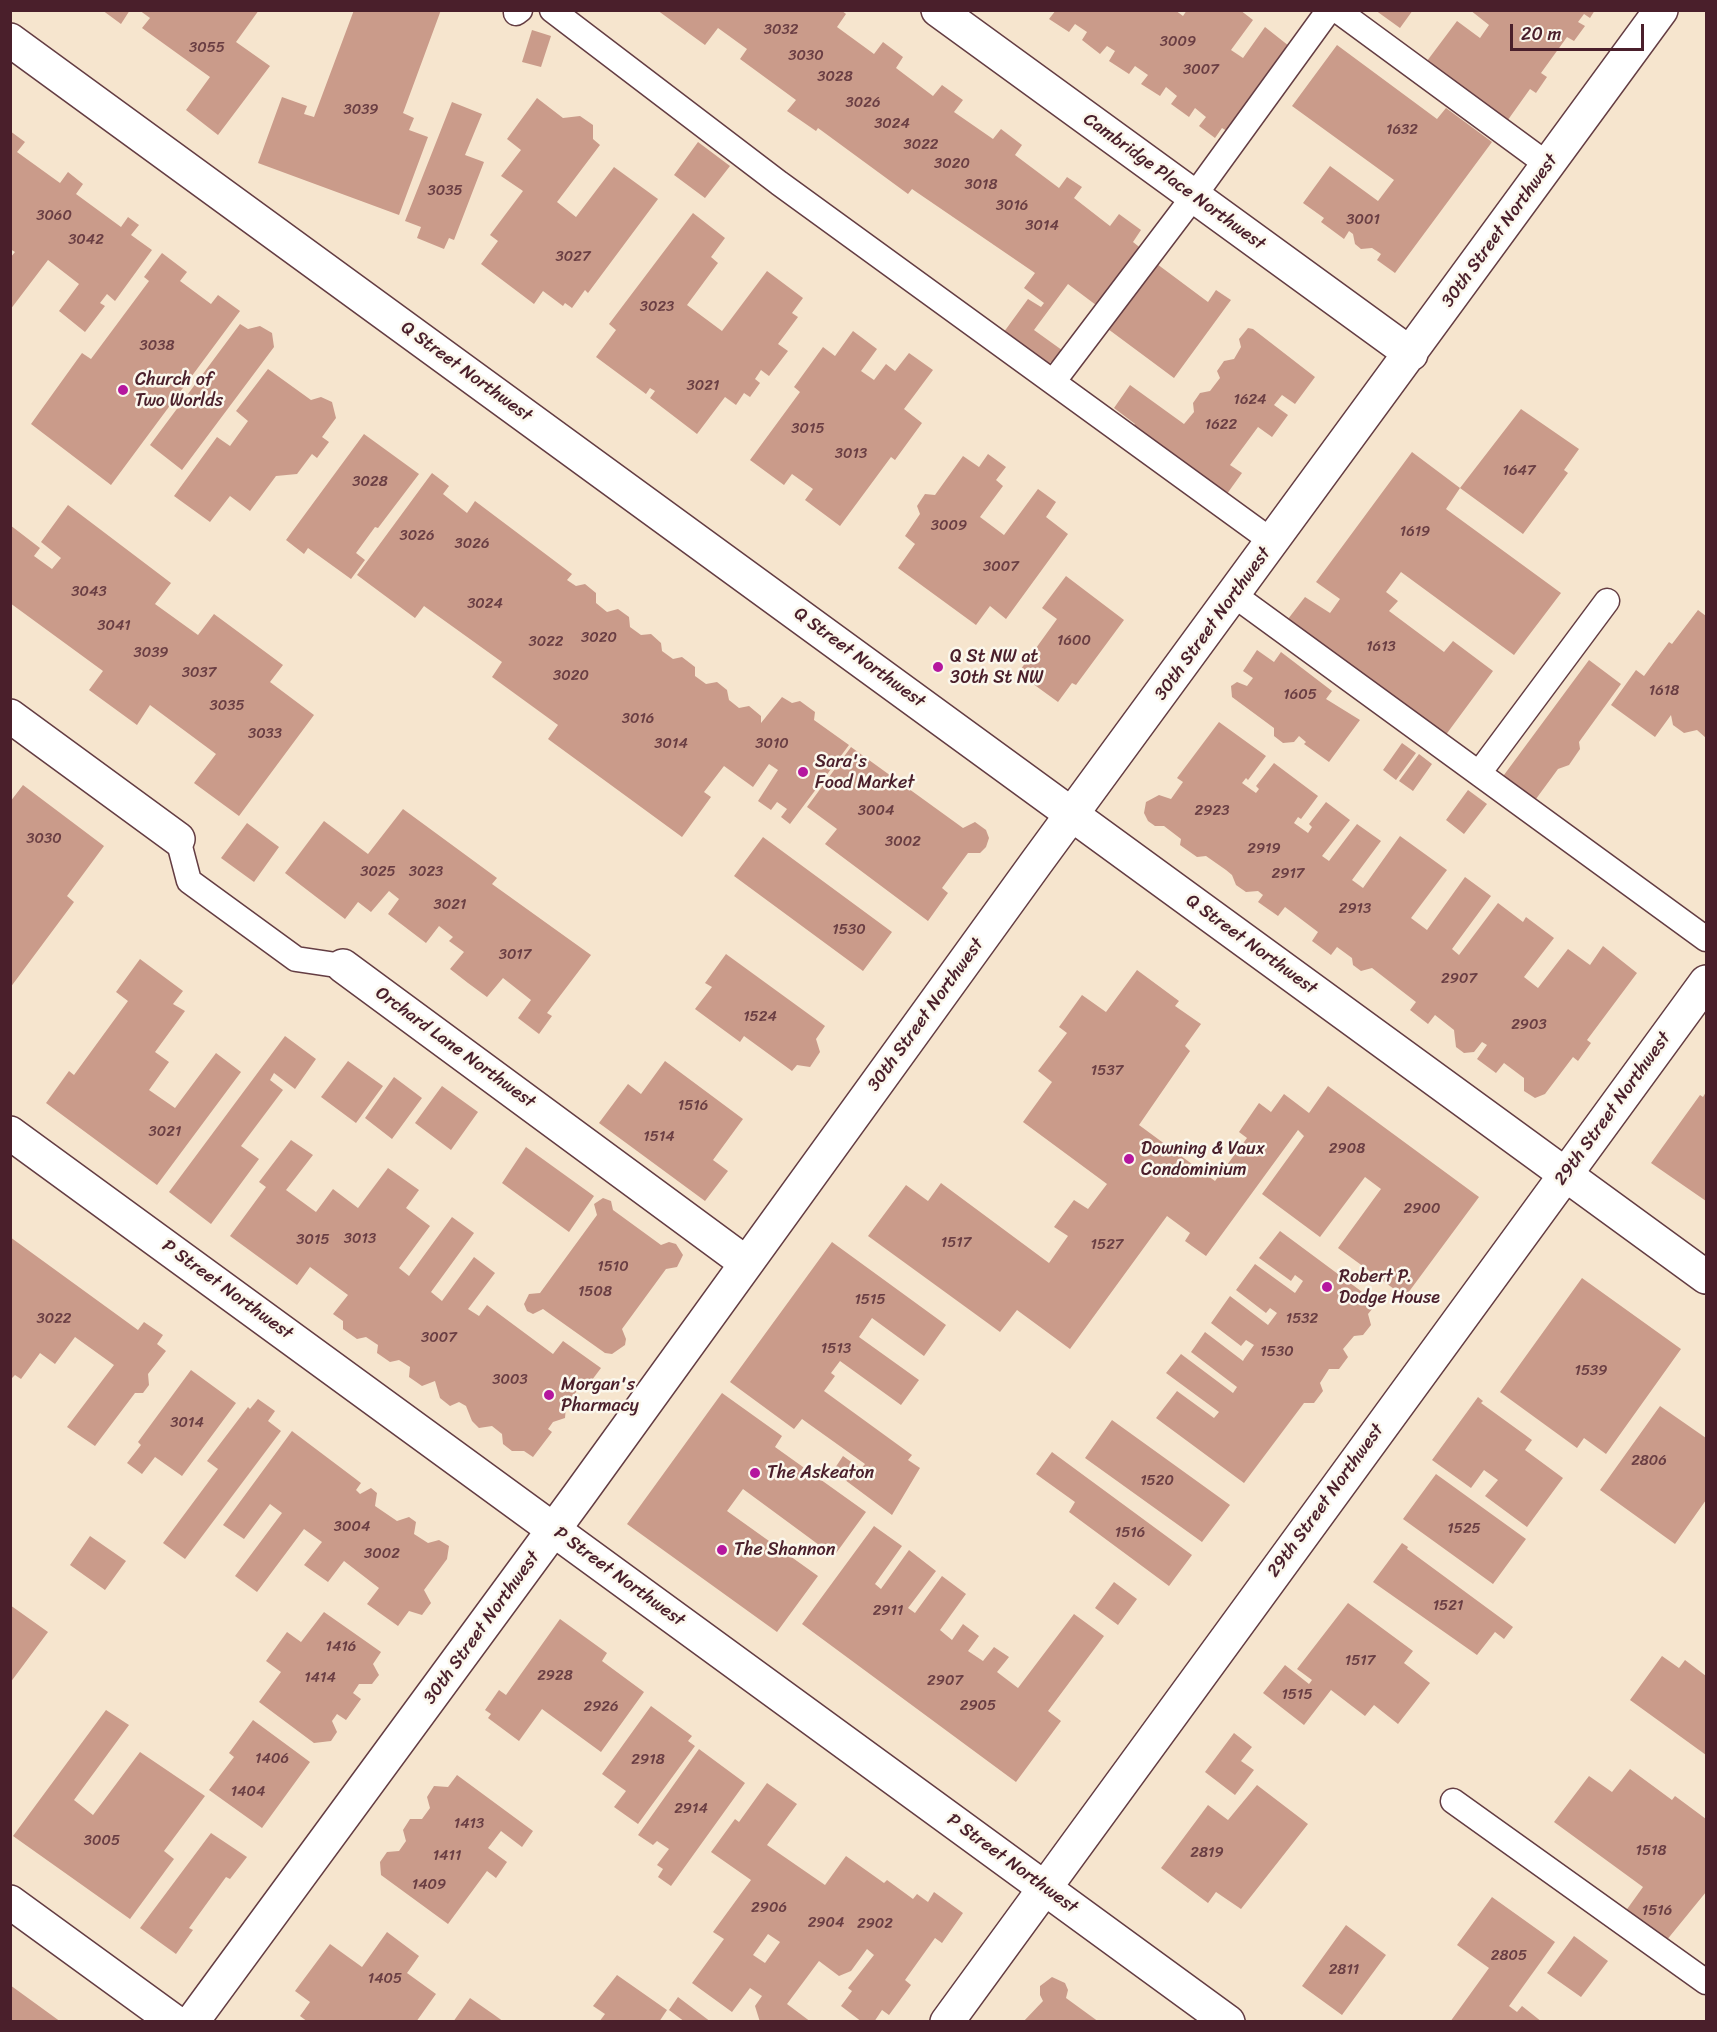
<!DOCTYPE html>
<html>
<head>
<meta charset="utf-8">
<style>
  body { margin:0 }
  #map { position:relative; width:1717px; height:2032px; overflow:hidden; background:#f6e5ce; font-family:Sriracha,sans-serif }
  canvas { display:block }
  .frame { position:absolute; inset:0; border:12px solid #4a1f2b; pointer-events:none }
  .scale { position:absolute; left:1510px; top:24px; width:134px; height:27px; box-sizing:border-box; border:3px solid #4a1f2b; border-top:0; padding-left:8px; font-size:18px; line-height:21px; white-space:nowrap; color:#4a1f2b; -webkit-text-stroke:4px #fbf7ec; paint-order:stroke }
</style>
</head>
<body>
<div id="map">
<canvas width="1717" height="2032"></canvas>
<div class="frame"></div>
<div class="scale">20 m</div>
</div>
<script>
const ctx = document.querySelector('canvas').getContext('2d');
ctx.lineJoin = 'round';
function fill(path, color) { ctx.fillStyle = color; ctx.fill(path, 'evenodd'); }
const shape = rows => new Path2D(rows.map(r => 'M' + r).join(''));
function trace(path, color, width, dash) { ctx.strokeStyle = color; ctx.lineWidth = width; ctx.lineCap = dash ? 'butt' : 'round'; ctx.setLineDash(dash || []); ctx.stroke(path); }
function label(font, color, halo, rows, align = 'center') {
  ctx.font = font + ' Sriracha,sans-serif'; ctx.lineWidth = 5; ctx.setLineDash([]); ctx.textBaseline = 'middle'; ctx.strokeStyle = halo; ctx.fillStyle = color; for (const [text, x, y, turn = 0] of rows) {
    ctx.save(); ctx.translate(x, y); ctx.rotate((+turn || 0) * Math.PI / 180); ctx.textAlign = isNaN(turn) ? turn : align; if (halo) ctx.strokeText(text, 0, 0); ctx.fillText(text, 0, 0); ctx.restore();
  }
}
fill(shape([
  [102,10,130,10,121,24],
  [139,10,259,10,236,42,270,66,218,135,186,110,210,77,142,28,150,18],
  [354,10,441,10,403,113,414,118,409,130,428,137,399,215,258,163,282,97,307,106,304,114,314,117],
  [657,10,841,10,846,14,837,27,874,54,883,42,903,57,896,68,933,96,942,85,963,100,954,112,993,139,1001,129,1022,145,1015,155,1059,188,1067,177,1082,187,1074,198,1110,226,1119,214,1141,230,1133,242,1143,250,1100,308,1068,284,1034,330,1066,353,1043,367,1001,336,1028,299,1041,307,1044,303,1024,288,1035,273,912,189,908,194,818,128,816,131,787,111,796,100,740,59,747,49,718,28,705,45],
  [1056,10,1175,10,1183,16,1187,10,1240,10,1253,20,1231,50,1243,58,1265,27,1289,46,1227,131,1222,128,1215,138,1199,126,1206,117,1195,108,1189,117,1171,104,1177,96,1166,87,1160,96,1141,84,1148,75,1135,66,1129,74,1109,61,1115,51,1107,46,1100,54,1082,40,1087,32,1075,24,1069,32,1049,19],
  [1375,10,1413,10,1400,28],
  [1470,10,1595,10,1590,18,1584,14,1578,22,1585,26,1574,41,1567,37,1541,73,1547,77,1536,93,1530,89,1505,124,1424,65,1457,21,1480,38,1489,25],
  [532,30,551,36,541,67,522,62],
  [1337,45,1437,119,1446,108,1492,142,1395,273,1377,260,1381,254,1372,248,1361,249,1355,244,1353,234,1349,231,1344,239,1321,222,1324,218,1303,203,1330,166,1378,201,1394,180,1292,106],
  [537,98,563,118,580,116,593,125,593,139,600,145,557,202,576,217,614,167,658,199,588,293,585,290,572,308,565,303,563,306,543,291,534,304,481,264,498,241,490,235,523,191,501,176,521,150,507,139],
  [452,102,482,114,465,155,484,162,454,240,449,238,444,249,417,238,421,227,405,221],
  [10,131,25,142,17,152,60,183,68,172,83,184,76,194,121,227,128,217,139,225,131,235,152,250,115,301,107,294,100,303,105,306,85,332,59,311,79,284,48,260,10,310,10,258,15,252,10,249],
  [698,142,730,166,705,198,674,175],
  [693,213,725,238,711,257,718,263,687,305,722,331,767,271,803,298,792,313,798,317,778,344,788,351,769,376,761,370,755,379,760,383,750,397,744,393,736,405,725,397,697,434,650,398,655,391,650,388,646,394,596,357,616,330,609,324],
  [162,253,187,272,180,281,211,304,218,295,240,311,111,485,31,424,82,353,91,359,149,281,144,277],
  [1157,264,1208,302,1216,290,1231,300,1174,378,1108,329],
  [240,324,248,329,260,326,272,333,274,347,182,470,150,445],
  [1248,328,1253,329,1315,377,1295,404,1282,395,1274,405,1288,415,1272,437,1258,427,1230,465,1242,473,1224,498,1129,431,1135,424,1114,408,1130,385,1184,424,1194,412,1193,403,1200,393,1210,391,1220,378,1217,371,1224,361,1234,359,1241,347,1239,339],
  [853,331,877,349,861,371,874,380,886,364,895,371,909,353,933,370,904,409,922,423,895,460,891,457,840,526,805,500,813,489,792,474,784,485,750,460,800,392,794,387,823,347,835,356],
  [268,369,311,400,321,397,332,402,336,418,322,437,329,442,317,458,312,454,297,474,276,476,250,511,230,496,210,522,174,496,217,437,230,446,248,421,236,411],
  [1521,409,1579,449,1564,470,1568,473,1523,534,1460,488],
  [364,434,419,474,378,528,375,527,356,553,365,560,351,579,308,548,304,554,286,540],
  [1412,452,1460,488,1446,509,1561,593,1514,655,1401,572,1386,592,1398,601,1389,611,1444,652,1453,641,1493,671,1445,736,1288,619,1305,597,1330,613,1340,599,1316,582],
  [988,454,1006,467,996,480,1003,486,980,517,1004,535,1038,489,1056,502,1046,517,1068,534,1006,619,990,606,976,625,898,568,915,544,905,536,920,514,917,506,925,494,935,495,963,456,979,467],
  [432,473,449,486,443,494,467,513,475,501,572,574,567,580,576,586,585,584,596,593,596,603,607,612,618,609,629,617,630,627,641,635,651,634,661,643,662,651,673,659,682,657,695,667,695,676,706,684,717,682,727,690,729,700,739,708,749,706,761,716,761,723,782,697,792,703,800,701,815,712,814,720,849,745,790,824,781,817,787,809,777,802,771,810,758,801,778,770,769,764,753,787,724,766,704,792,711,797,682,837,548,739,558,725,492,677,502,662,424,606,415,618,357,575],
  [68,505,171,583,155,604,198,635,214,614,283,665,270,682,314,715,239,816,194,783,216,754,150,705,137,725,89,690,103,671,10,603,10,525,40,548,34,556,52,569,61,558,41,542],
  [1066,576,1124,620,1076,685,1072,683,1058,702,1018,673,1057,619,1042,608],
  [1698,610,1706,616,1706,738,1697,730,1684,733,1673,725,1671,715,1655,737,1611,705,1636,670,1644,676,1669,642,1672,644],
  [1257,650,1274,662,1281,652,1332,691,1326,699,1360,720,1329,762,1304,744,1306,742,1299,736,1294,742,1283,743,1274,736,1274,728,1232,697,1231,686,1237,682,1247,686,1253,678,1243,671],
  [1589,660,1621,684,1579,742,1580,749,1569,765,1558,769,1533,803,1501,779],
  [1219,722,1266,756,1248,780,1246,778,1242,783,1256,793,1259,789,1256,786,1274,763,1318,796,1301,819,1298,817,1294,823,1308,833,1312,827,1309,824,1326,802,1350,820,1322,856,1329,861,1357,824,1381,841,1352,880,1363,888,1400,836,1447,870,1411,918,1427,930,1465,877,1491,896,1452,949,1459,955,1498,903,1523,922,1526,917,1554,938,1524,977,1538,988,1568,949,1590,965,1603,946,1637,973,1587,1040,1591,1043,1578,1061,1573,1057,1545,1094,1535,1098,1524,1091,1524,1078,1504,1063,1496,1073,1477,1059,1487,1045,1482,1042,1474,1052,1464,1053,1456,1047,1454,1030,1435,1015,1428,1024,1410,1010,1416,1002,1372,968,1361,971,1353,965,1352,958,1337,947,1331,955,1312,941,1318,932,1285,907,1278,916,1258,902,1263,895,1258,891,1246,892,1236,885,1232,875,1226,870,1206,856,1197,857,1180,845,1181,839,1164,826,1155,826,1148,821,1144,813,1146,802,1159,795,1171,799,1183,782,1177,778],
  [1402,743,1416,753,1396,780,1383,770],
  [851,747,963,828,975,822,986,830,989,838,986,847,980,853,968,853,942,888,948,893,928,921,825,844,837,829,807,807],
  [1419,754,1432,764,1413,791,1399,781],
  [23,785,104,846,67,896,74,902,10,988,10,802],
  [1468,790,1487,804,1464,834,1446,820],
  [403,809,497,878,492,884,591,955,547,1013,552,1016,539,1034,518,1018,531,1000,503,978,487,997,468,983,450,969,464,952,449,941,453,937,439,926,426,943,388,914,399,899,389,891,371,912,358,902,345,919,285,873,324,821,368,854],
  [247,823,279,847,254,882,221,858],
  [763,837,892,932,863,971,734,876],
  [726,954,825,1026,816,1039,820,1052,810,1067,797,1065,792,1071,744,1036,740,1042,695,1009,712,987,705,983],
  [140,959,183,991,173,1004,185,1011,155,1052,169,1062,149,1090,175,1108,216,1053,241,1072,157,1185,46,1103,69,1071,74,1075,128,1001,116,992],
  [1137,970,1179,1001,1175,1006,1201,1024,1185,1046,1190,1051,1139,1125,1215,1181,1247,1138,1239,1132,1259,1103,1271,1112,1284,1094,1309,1113,1328,1086,1479,1197,1405,1297,1338,1248,1381,1189,1365,1177,1320,1237,1262,1194,1304,1136,1298,1130,1206,1256,1185,1241,1190,1233,1167,1216,1070,1349,1017,1310,1000,1332,868,1236,906,1185,928,1201,941,1183,1049,1263,1068,1236,1054,1227,1074,1200,1088,1209,1107,1184,1023,1122,1052,1082,1038,1071,1067,1033,1059,1027,1082,995,1106,1012],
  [285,1036,316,1059,295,1089,274,1073,270,1080,283,1090,241,1146,259,1159,211,1224,169,1192],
  [348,1061,383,1086,356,1123,321,1097],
  [665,1061,743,1119,713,1160,728,1171,705,1201,599,1123,628,1084,641,1094],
  [394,1077,422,1098,392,1139,365,1118],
  [442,1086,478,1112,451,1150,415,1123],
  [1706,1092,1706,1201,1651,1163,1700,1095,1703,1097],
  [291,1140,313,1155,286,1190,316,1212,333,1189,358,1208,388,1168,419,1190,406,1208,430,1226,399,1268,409,1276,452,1217,474,1233,431,1292,442,1301,474,1257,495,1273,468,1309,479,1316,487,1305,553,1354,563,1341,601,1368,589,1384,584,1381,566,1406,565,1418,553,1422,548,1429,552,1432,533,1457,524,1451,512,1451,503,1444,502,1434,492,1426,479,1428,472,1421,466,1406,459,1402,450,1406,440,1398,435,1381,422,1386,409,1377,410,1367,399,1360,390,1362,377,1353,378,1345,366,1337,357,1339,343,1329,343,1321,333,1314,348,1295,310,1267,297,1285,230,1236,266,1187,259,1182],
  [526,1147,594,1196,569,1232,502,1183],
  [603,1198,611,1201,613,1210,661,1245,669,1242,676,1244,683,1255,677,1267,666,1269,622,1329,626,1339,625,1345,612,1354,605,1353,543,1309,533,1314,527,1311,524,1304,529,1294,540,1293,597,1215,594,1204],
  [1280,1231,1377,1303,1368,1314,1371,1325,1363,1335,1354,1336,1343,1349,1348,1357,1339,1369,1329,1369,1320,1383,1323,1391,1314,1403,1304,1403,1244,1483,1156,1418,1177,1391,1214,1418,1219,1412,1166,1373,1181,1354,1233,1393,1237,1387,1191,1352,1205,1332,1243,1361,1244,1359,1254,1345,1246,1340,1241,1346,1211,1323,1230,1296,1268,1325,1277,1313,1270,1308,1266,1313,1236,1290,1255,1264,1295,1293,1303,1281,1295,1275,1291,1281,1259,1258],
  [10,1237,138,1330,144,1322,163,1335,157,1344,166,1351,148,1374,149,1385,143,1393,135,1393,95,1446,67,1427,114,1365,75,1337,55,1364,40,1353,21,1379,15,1375,10,1380],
  [832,1242,946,1325,924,1356,872,1318,859,1337,919,1380,901,1405,840,1361,831,1373,835,1376,824,1391,912,1455,908,1460,920,1468,892,1515,833,1471,843,1456,861,1469,865,1464,802,1419,794,1429,730,1382],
  [1582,1278,1681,1349,1606,1454,1584,1438,1577,1448,1500,1392],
  [191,1370,236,1403,182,1476,155,1457,142,1474,127,1463,141,1445,138,1442],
  [722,1393,782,1436,775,1447,866,1512,834,1556,743,1489,727,1511,818,1576,777,1632,627,1524],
  [1478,1397,1483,1401,1481,1403,1532,1440,1525,1450,1563,1478,1527,1527,1485,1496,1498,1480,1484,1470,1471,1488,1432,1460],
  [258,1399,275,1411,268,1421,281,1431,185,1559,163,1543,218,1469,207,1461,248,1407,250,1409],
  [1660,1406,1706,1438,1706,1500,1675,1544,1600,1490],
  [1112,1420,1230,1505,1202,1542,1085,1458],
  [292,1431,361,1483,356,1490,360,1494,371,1488,377,1493,375,1506,397,1521,409,1517,416,1522,414,1534,428,1543,439,1540,449,1546,447,1559,424,1590,431,1603,422,1615,409,1611,398,1626,367,1604,379,1588,344,1561,328,1582,304,1565,322,1542,304,1529,257,1592,235,1576,282,1513,270,1504,244,1539,223,1525],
  [1052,1452,1192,1555,1169,1586,1069,1512,1075,1502,1036,1474],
  [1436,1474,1526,1539,1493,1584,1403,1519],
  [874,1526,902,1546,875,1584,881,1589,909,1550,936,1571,908,1608,915,1613,942,1576,966,1594,940,1630,952,1640,963,1624,979,1636,968,1651,983,1661,994,1647,1009,1657,997,1672,1018,1688,1074,1614,1104,1636,1048,1711,1061,1721,1016,1782,802,1624],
  [90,1536,126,1561,105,1590,70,1565],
  [1402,1543,1408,1547,1407,1549,1513,1627,1504,1639,1495,1632,1477,1655,1373,1582],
  [1114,1582,1137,1599,1118,1625,1095,1608],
  [1348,1603,1413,1651,1404,1663,1430,1683,1398,1724,1374,1705,1365,1716,1331,1690,1304,1725,1263,1693,1285,1665,1309,1684,1312,1680,1297,1669],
  [10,1605,48,1632,10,1683],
  [324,1612,381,1652,373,1664,379,1675,372,1684,359,1684,353,1693,361,1699,346,1720,337,1714,332,1721,337,1732,331,1741,314,1743,259,1702,281,1672,266,1661,287,1632,301,1642],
  [560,1619,607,1653,602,1661,644,1692,601,1752,542,1709,519,1741,488,1718,491,1714,485,1710,499,1690,506,1695],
  [1662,1656,1679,1668,1685,1660,1706,1676,1706,1755,1630,1700],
  [651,1706,692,1736,688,1741,695,1746,638,1824,614,1807,626,1791,602,1774],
  [106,1710,129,1725,74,1800,93,1815,140,1752,205,1796,164,1851,174,1859,130,1919,13,1836],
  [253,1720,310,1762,262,1828,209,1790,234,1757,229,1753],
  [1234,1733,1252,1747,1241,1761,1254,1770,1235,1795,1205,1772],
  [699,1749,745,1783,671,1886,658,1877,663,1869,657,1865,669,1849,657,1841,653,1845,638,1835],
  [1630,1769,1672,1800,1675,1796,1706,1819,1706,1892,1666,1941,1625,1912,1643,1887,1554,1822,1589,1776,1612,1792],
  [457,1775,533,1831,522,1847,501,1831,488,1848,507,1862,496,1878,487,1871,448,1924,381,1875,380,1862,387,1852,399,1851,406,1841,403,1830,410,1819,422,1819,430,1808,427,1797,434,1786,448,1787],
  [767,1783,797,1804,767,1845,825,1885,846,1856,884,1883,887,1880,913,1899,917,1894,928,1902,934,1892,963,1913,942,1943,935,1938,905,1980,911,1985,889,2015,882,2010,874,2022,862,2022,841,2006,852,1991,848,1988,874,1955,867,1949,851,1971,839,1976,819,1961,787,2004,811,2022,760,2022,755,2006,762,1996,750,1988,732,2012,692,1983,724,1939,713,1932,751,1880,711,1852,735,1819,739,1822],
  [768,1934,780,1942,765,1963,753,1955],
  [1257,1785,1308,1824,1241,1909,1216,1892,1208,1903,1161,1868,1208,1805,1228,1820],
  [211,1833,247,1857,230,1879,226,1877,189,1928,193,1930,176,1954,140,1928],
  [1492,1897,1555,1942,1509,2006,1517,2012,1522,2006,1542,2022,1450,2022,1489,1968,1457,1945],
  [1346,1925,1386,1955,1342,2015,1302,1986],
  [387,1932,419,1956,407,1973,436,1994,416,2022,308,2022,300,2016,310,2002,295,1991,330,1944,362,1967],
  [1574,1936,1608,1961,1581,1997,1547,1973],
  [617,1975,667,2010,659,2022,599,2022,605,2014,593,2006],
  [1052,1977,1065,1983,1068,1990,1066,1998,1099,2022,1023,2022,1043,2001,1040,1995,1040,1986],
  [10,1985,61,2022,10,2022],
  [678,1997,711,2022,685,2022,669,2010],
  [470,1998,493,2014,504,2022,453,2022]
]), '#ca9b8a');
const service = shape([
  [552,10,779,183,1273,542],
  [1337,10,1548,165],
  [516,13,520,10],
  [1053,382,1194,196,1329,10],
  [1234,595,1706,939],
  [1479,773,1607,601],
  [178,839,189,881,296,959,343,966],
  [1453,1801,1706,1982]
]);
const minor = shape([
  [938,10,1411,354],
  [10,716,178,839],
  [343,966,746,1263],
  [10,1902,175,2022],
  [192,2022,579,1495,1036,863,1661,10],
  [947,2022,1706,982]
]);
const tertiary = shape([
  [10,40,1706,1277]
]);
const secondary = shape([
  [10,1133,1228,2022]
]);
trace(service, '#643d43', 27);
trace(minor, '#643d43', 36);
trace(tertiary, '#643d43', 36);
trace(secondary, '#643d43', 36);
trace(service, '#fff', 24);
trace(minor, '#fff', 33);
trace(tertiary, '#fff', 33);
trace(secondary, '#fff', 33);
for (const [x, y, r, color] of [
  [123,390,6,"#b5179e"],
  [938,667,6,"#b5179e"],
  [803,772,6,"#b5179e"],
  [1129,1159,6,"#b5179e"],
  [1327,1287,6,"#b5179e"],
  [549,1395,6,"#b5179e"],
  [755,1473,6,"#b5179e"],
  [722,1550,6,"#b5179e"]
]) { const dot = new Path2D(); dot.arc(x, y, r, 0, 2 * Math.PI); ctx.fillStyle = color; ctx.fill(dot); trace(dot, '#fbf7ec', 2); }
label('15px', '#6a3e43', null, [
  ["3032",781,30],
  ["3009",1178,42],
  ["3055",207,48],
  ["3030",806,56],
  ["3007",1201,70],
  ["3028",835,77],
  ["3026",863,103],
  ["3039",361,110],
  ["3024",892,124],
  ["1632",1402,130],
  ["3022",921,145],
  ["3020",952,164],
  ["3018",981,185],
  ["3035",445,191],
  ["3016",1012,206],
  ["3060",54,216],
  ["3001",1363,220],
  ["3014",1042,226],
  ["3042",86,240],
  ["3027",573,257],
  ["3023",657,307],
  ["3038",157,346],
  ["3021",703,386],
  ["1624",1250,400],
  ["1622",1221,425],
  ["3015",808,429],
  ["3013",851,454],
  ["1647",1519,471],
  ["3028",370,482],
  ["3009",949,526],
  ["1619",1415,532],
  ["3026",417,536],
  ["3026",472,544],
  ["3007",1001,567],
  ["3043",89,592],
  ["3024",485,604],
  ["3041",114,626],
  ["3020",599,638],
  ["1600",1074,641],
  ["3022",546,642],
  ["1613",1381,647],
  ["3039",151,653],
  ["3037",199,673],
  ["3020",571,676],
  ["1618",1664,691],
  ["1605",1300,695],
  ["3035",227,706],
  ["3016",638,719],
  ["3033",265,734],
  ["3014",671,744],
  ["3010",772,744],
  ["3004",876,811],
  ["2923",1212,811],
  ["3030",44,839],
  ["3002",903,842],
  ["2919",1264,849],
  ["3025",378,872],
  ["3023",426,872],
  ["2917",1288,874],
  ["3021",450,905],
  ["2913",1355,909],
  ["1530",849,930],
  ["3017",515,955],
  ["2907",1459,979],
  ["1524",760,1017],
  ["2903",1529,1025],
  ["1537",1107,1071],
  ["1516",693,1106],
  ["3021",165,1132],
  ["1514",659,1137],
  ["2908",1347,1149],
  ["2900",1422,1209],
  ["3013",360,1239],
  ["3015",313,1240],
  ["1517",956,1243],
  ["1527",1107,1245],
  ["1510",613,1267],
  ["1508",595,1292],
  ["1515",870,1300],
  ["3022",54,1319],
  ["1532",1302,1319],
  ["3007",439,1338],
  ["1513",836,1349],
  ["1530",1277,1352],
  ["1539",1591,1371],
  ["3003",510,1380],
  ["3014",187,1423],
  ["2806",1649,1461],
  ["1520",1157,1481],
  ["3004",352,1527],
  ["1525",1464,1529],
  ["1516",1130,1533],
  ["3002",382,1554],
  ["1521",1448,1606],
  ["2911",888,1611],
  ["1416",341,1647],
  ["1517",1360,1661],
  ["2928",555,1676],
  ["1414",320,1678],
  ["2907",945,1681],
  ["1515",1297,1695],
  ["2905",978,1706],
  ["2926",601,1707],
  ["1406",272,1759],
  ["2918",648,1760],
  ["1404",248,1792],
  ["2914",691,1809],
  ["1413",469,1824],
  ["3005",102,1841],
  ["1518",1651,1851],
  ["2819",1207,1853],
  ["1411",447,1856],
  ["1409",429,1885],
  ["2906",769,1908],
  ["1516",1657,1911],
  ["2904",826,1923],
  ["2902",875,1924],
  ["2805",1509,1956],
  ["2811",1344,1970],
  ["1405",385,1979]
]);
label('18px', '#4a1f2b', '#fbf7ec', [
  ["Cambridge Place Northwest",1174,182,36],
  ["30th Street Northwest",1500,231,-54],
  ["Q Street Northwest",466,372,36],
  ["30th Street Northwest",1213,624,-54],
  ["Q Street Northwest",859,658,36],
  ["Q Street Northwest",1251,945,36],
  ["30th Street Northwest",926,1015,-54],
  ["Orchard Lane Northwest",455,1048,36],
  ["29th Street Northwest",1613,1109,-54],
  ["P Street Northwest",227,1290,36],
  ["29th Street Northwest",1326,1501,-54],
  ["P Street Northwest",619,1577,36],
  ["30th Street Northwest",482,1628,-54],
  ["P Street Northwest",1012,1864,36]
]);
label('18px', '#4a1f2b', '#fbf7ec', [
  ["Church of",135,380],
  ["Two Worlds",135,401],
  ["Q St NW at",950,657],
  ["30th St NW",950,678],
  ["Sara's",815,762],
  ["Food Market",815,783],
  ["Downing & Vaux",1141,1149],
  ["Condominium",1141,1170],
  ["Robert P.",1339,1277],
  ["Dodge House",1339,1298],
  ["Morgan's",561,1385],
  ["Pharmacy",561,1406],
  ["The Askeaton",767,1473],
  ["The Shannon",734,1550]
], 'left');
</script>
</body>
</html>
